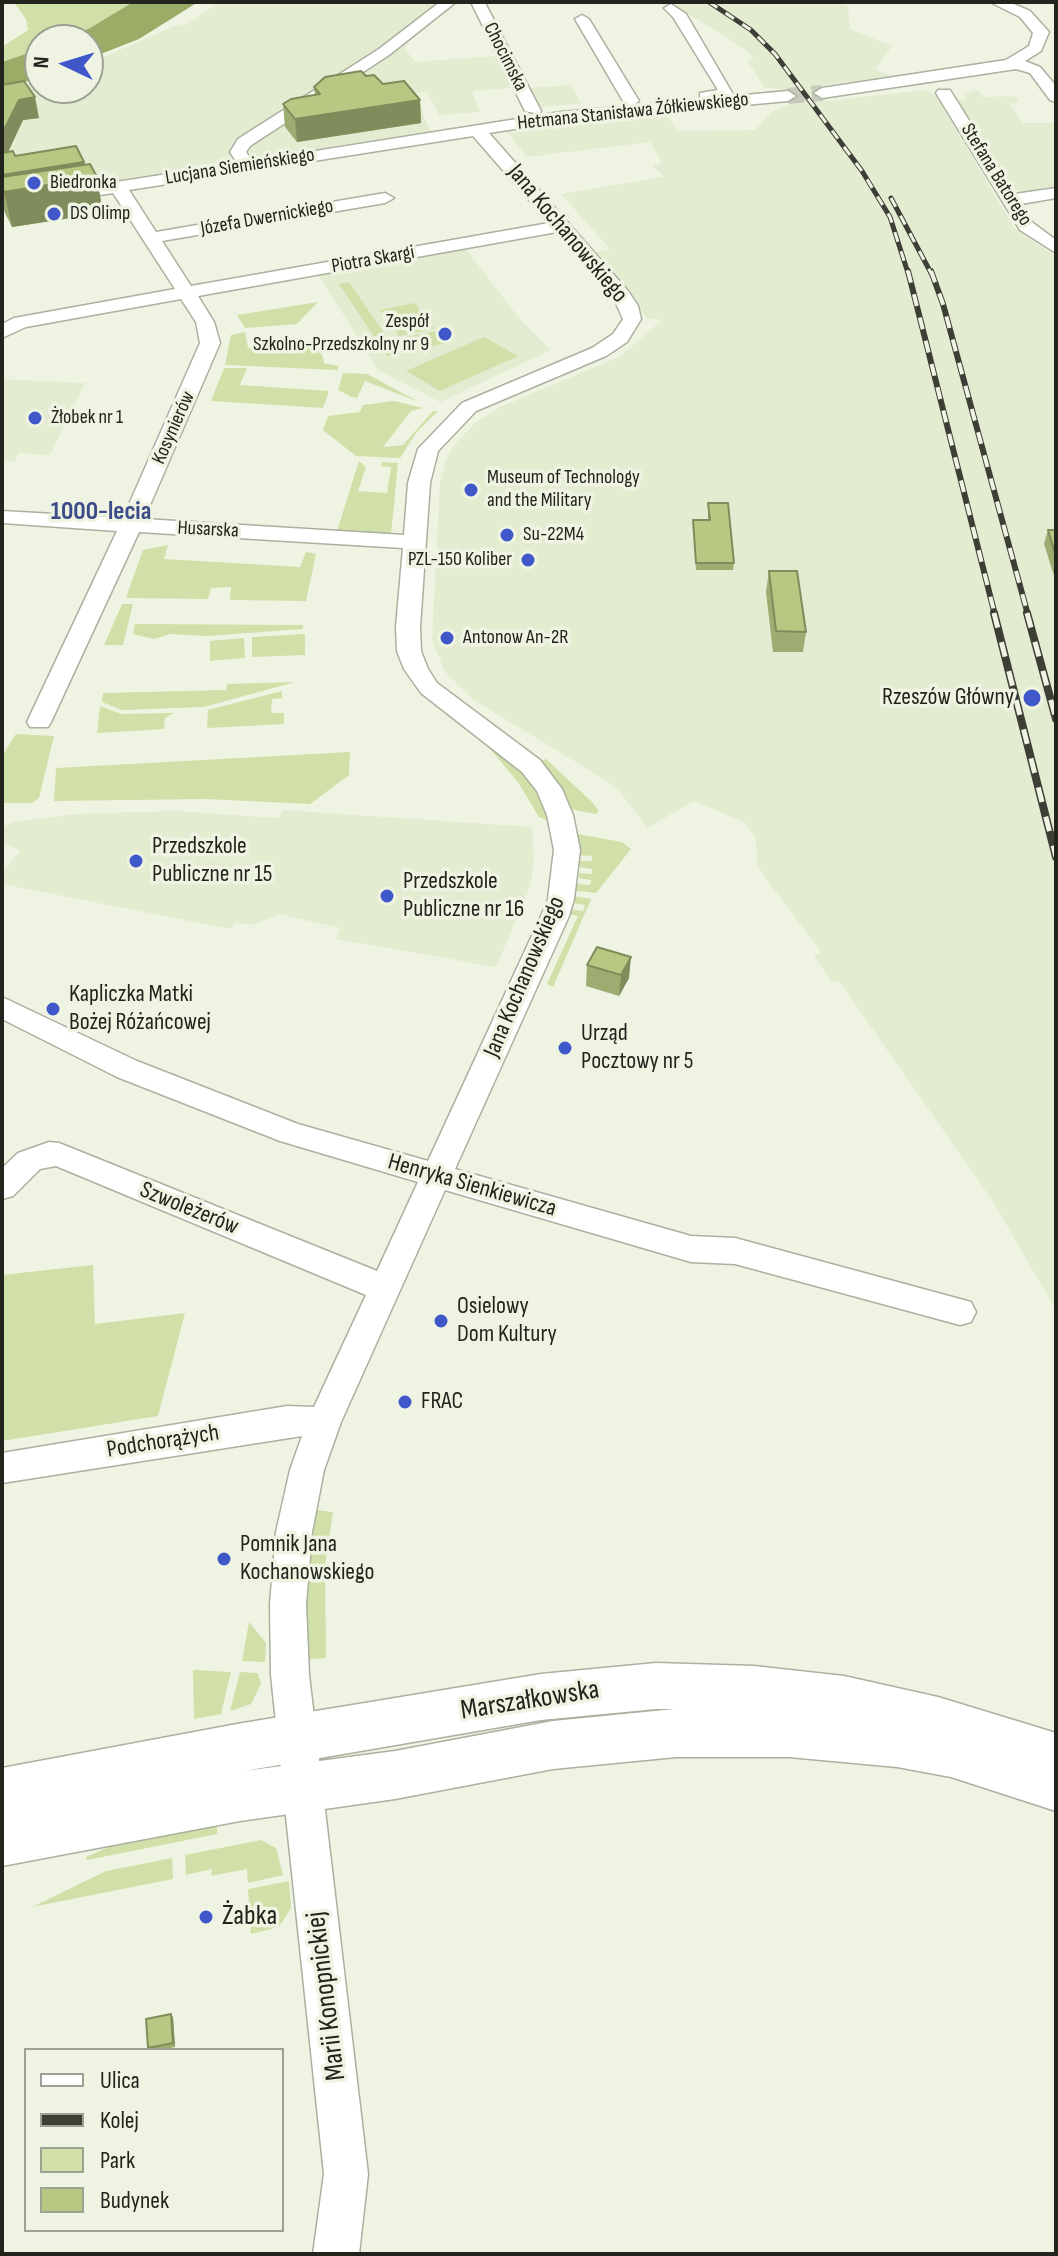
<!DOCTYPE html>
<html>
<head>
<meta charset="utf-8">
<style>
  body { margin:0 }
  #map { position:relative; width:1058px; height:2256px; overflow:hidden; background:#eff4e2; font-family:"Sofia Sans Condensed",sans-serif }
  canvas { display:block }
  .frame { position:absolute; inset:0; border:4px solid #22241d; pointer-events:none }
  .legend { position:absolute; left:24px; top:2048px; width:260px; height:184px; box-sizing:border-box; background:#eff4e2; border:2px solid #9da193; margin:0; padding:10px 14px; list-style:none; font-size:24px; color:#22241d }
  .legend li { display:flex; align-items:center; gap:16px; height:40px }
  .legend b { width:40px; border:2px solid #9da193 }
  .north { position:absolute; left:24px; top:24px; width:80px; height:80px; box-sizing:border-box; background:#eff4e2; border:2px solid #9da193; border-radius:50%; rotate:274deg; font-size:22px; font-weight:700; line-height:32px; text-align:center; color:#22241d }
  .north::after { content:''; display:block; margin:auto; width:28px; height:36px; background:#4057ca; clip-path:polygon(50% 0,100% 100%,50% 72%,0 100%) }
</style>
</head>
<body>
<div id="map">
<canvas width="1058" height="2256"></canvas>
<div class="frame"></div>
<ul class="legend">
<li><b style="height:10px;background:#fff"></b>Ulica</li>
<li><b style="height:10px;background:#3d3f37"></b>Kolej</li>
<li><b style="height:22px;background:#d1dfa8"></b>Park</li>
<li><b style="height:22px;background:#b7c882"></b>Budynek</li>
</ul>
<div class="north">N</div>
</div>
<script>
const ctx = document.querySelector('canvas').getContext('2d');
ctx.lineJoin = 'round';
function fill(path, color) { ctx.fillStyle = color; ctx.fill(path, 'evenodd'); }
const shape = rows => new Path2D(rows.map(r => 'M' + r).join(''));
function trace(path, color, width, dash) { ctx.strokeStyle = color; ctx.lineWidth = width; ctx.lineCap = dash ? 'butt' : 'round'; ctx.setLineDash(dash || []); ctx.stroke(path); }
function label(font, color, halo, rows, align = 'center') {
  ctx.font = font + ' "Sofia Sans Condensed",sans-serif'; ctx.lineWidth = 7; ctx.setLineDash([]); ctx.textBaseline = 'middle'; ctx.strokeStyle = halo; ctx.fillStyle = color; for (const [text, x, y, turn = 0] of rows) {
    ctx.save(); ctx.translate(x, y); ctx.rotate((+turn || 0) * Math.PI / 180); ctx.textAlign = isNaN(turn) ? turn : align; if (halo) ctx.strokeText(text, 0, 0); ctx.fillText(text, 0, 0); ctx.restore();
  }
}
fill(shape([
  [220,2,475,2,457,3,408,42,405,49,415,62,497,56,511,88,472,91,480,112,439,115,427,92,415,93,430,131,2,198,2,96,40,81,40,88,88,88,88,64,179,24,184,26],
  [656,2,834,2,848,6,850,29,892,46,875,70,891,76,817,86,827,101,926,90,936,96,1015,229,1056,257,1056,1310,992,1200,839,981,832,983,814,956,821,952,766,879,758,866,755,837,744,822,693,801,648,828,619,791,604,779,475,701,445,672,432,640,440,483,446,459,455,444,474,424,500,407,621,356,662,320,648,319,593,253,610,249,561,194,664,177,653,166,662,163,650,142,527,157,508,133,666,113,677,131,755,130,773,111,792,104,781,89,764,87,747,60,754,59,746,50,690,15],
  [571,85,581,104,538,107,526,88],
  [978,90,983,97,1015,96,1019,102,1010,104,1023,123,1056,123,1056,187,1023,191,1012,189,958,100,967,98,963,94],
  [465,248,519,318,551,350,440,402,378,370,318,274],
  [2,379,85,383,50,455,19,453,15,461,2,461],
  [283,810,532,827,534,860,530,887,496,967,336,939,340,928,279,914,252,925,235,923,230,929,2,884,2,873,21,850,2,844,2,827,15,822,76,814,176,811,279,818]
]), '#e3ebd1');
fill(shape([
  [14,2,133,2,90,28,62,40,40,40,40,49,2,62,2,47,28,30,26,19],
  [349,282,398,354,387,356,339,284],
  [318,302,297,324,245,328,237,315],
  [415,303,434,329,399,336,380,310],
  [438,331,447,343,403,352,394,339],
  [245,332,248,348,348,339,352,349,334,348,322,354,324,363,338,366,338,370,225,365,231,335],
  [484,337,518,356,440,391,406,371],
  [224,368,247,368,240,385,329,391,323,408,211,401],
  [343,373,367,374,419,402,365,381,357,398,352,397,338,390],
  [394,401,423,408,411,411,383,447,403,445,433,411,438,411,416,433,400,458,356,456,323,430,328,416,360,412,363,405],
  [359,461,366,467,358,491,387,493,391,467,381,466,382,462,398,463,391,535,337,531],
  [168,545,164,559,300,567,306,552,316,554,306,601,230,600,231,587,211,588,208,599,126,598,143,550],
  [122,604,133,604,123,645,104,645],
  [135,624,303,625,303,629,207,636,171,634,154,639,133,634],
  [305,634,305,655,252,657,252,637],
  [244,638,245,658,210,661,210,641],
  [295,682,204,707,122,710,102,702,103,693,226,690,227,684],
  [282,691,282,698,272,699,271,713,284,713,284,724,207,728,208,710],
  [100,706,121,714,174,713,165,718,164,729,97,733],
  [16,734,54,736,39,798,32,803,2,803,2,756],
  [492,743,519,766,544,800,548,821,539,817,518,782,486,744],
  [350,752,349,775,310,804,205,799,54,801,56,768],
  [546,759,591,801,599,811,596,814,569,809,538,762],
  [578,834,622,842,631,849,596,893,576,891,577,884,590,885,591,880,579,878,579,873,592,874,592,869,579,867,580,861,592,861,592,856,579,855],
  [574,896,591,899,553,987,547,984,578,916,568,914,571,909,583,911,585,905,572,903],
  [93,1265,95,1324,185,1313,158,1416,2,1441,2,1275],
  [314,1510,333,1512,325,1566,326,1658,303,1660,302,1628],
  [249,1622,266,1643,265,1662,242,1661],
  [193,1670,231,1672,221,1714,194,1719],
  [240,1672,258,1673,261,1684,251,1704,230,1711],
  [217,1824,217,1834,87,1860,86,1857,120,1842],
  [261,1840,276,1848,283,1875,248,1883,247,1869,211,1876,212,1869,186,1875,185,1855],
  [172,1858,173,1879,32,1907,106,1871],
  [289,1881,291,1908,283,1921,278,1927,251,1934,248,1889]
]), '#d1dfa8');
fill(shape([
  [133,2,198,2,139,39,88,59,88,40,62,40,90,28],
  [40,49,40,77,2,89,2,62]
]), '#9bac67');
trace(shape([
  [788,96,822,93]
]), '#c6cabb', 16, [16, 8]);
const minor = shape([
  [440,2,456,2,389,55,250,146,246,152,252,161,561,112,631,106,623,101,575,19,582,15,589,19,639,101,632,106,700,99,700,93,718,90,673,17,664,8,671,4,686,14,734,96,788,91,796,96,788,101,561,122,489,133,628,291,638,306,641,319,627,342,606,356,476,411,438,451,430,483,420,627,421,651,428,669,437,683,540,760,562,789,573,815,580,850,574,899,569,916,455,1169,691,1236,735,1238,960,1299,971,1302,976,1312,971,1322,960,1325,735,1264,691,1262,445,1190,341,1422,324,1470,312,1532,306,1604,309,1675,368,2174,359,2254,313,2254,324,2174,271,1675,270,1604,276,1532,290,1470,302,1436,2,1483,2,1453,287,1406,314,1407,366,1295,56,1166,40,1169,13,1196,2,1199,2,1168,18,1153,49,1142,59,1143,377,1271,418,1182,280,1141,117,1077,2,1019,2,997,137,1061,298,1124,428,1161,541,916,548,899,554,850,547,815,537,791,522,772,421,693,404,669,397,651,396,627,403,548,139,532,51,722,48,727,30,727,27,722,117,531,2,523,2,511,123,518,200,343,196,322,181,299,26,327,2,338,2,324,14,318,175,289,113,193,2,210,2,200,237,163,230,152,238,139,379,49,440,2],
  [473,136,549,223,191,286,162,241,385,203,394,198,385,193,156,232,129,190,473,136],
  [557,232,614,299,623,319,613,334,592,348,462,403,418,449,408,483,404,535,144,519,220,343,214,322,198,296,557,232],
  [471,2,485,3,541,111,539,114,525,111,471,2],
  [990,2,1009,2,1030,11,1049,32,1041,51,1025,61,1040,67,1056,86,1056,102,1050,100,1030,73,1016,69,822,98,814,93,822,88,1006,60,1029,46,1033,33,1020,17,990,2],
  [938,90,950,90,1015,194,1056,188,1056,198,1021,204,1033,223,1056,240,1056,253,1020,230,936,93,938,90]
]);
const major = shape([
  [656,1663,754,1666,844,1676,938,1697,1056,1733,1056,1811,951,1777,897,1767,789,1757,676,1757,553,1769,395,1799,240,1821,2,1866,2,1768,237,1724,541,1674,656,1663],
  [656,1709,675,1709,553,1721,395,1751,244,1771,541,1720,656,1709]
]);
trace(minor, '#abb09f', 3);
trace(major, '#abb09f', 3);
fill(minor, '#fff');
fill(major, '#fff');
const railFar2 = shape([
  [709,2,751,30,775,54,862,171,890,217,908,273],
  [891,198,931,273]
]);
const railFar1 = shape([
  [908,271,995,615],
  [931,271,943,304,1028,615]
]);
const rail = shape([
  [994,613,1056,857],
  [1027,613,1056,719]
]);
trace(railFar2, '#3d3f37', 5);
trace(railFar1, '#3d3f37', 6);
trace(rail, '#3d3f37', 8);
trace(railFar2, '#eff4e2', 3, [10]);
trace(railFar1, '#eff4e2', 4, [12]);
trace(rail, '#eff4e2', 5, [15]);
fill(shape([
  [366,76,420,100,421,123,297,142,285,127,283,104,315,95,314,87],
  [2,85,39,118,23,120,8,152,15,156,84,162,103,213,12,227,5,213,2,201],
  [708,503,734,563,733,570,696,570,693,520,708,520],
  [1048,530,1056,530,1056,582,1044,544],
  [769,571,806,632,803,652,773,652,766,592],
  [587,965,629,978,619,996,586,986],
  [171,2014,173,2018,175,2047,161,2050,149,2050,148,2048]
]), '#9dac70');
fill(shape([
  [35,97,39,118,23,120,2,165,2,134,19,100],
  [420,100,421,123,297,142,295,119],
  [84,162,87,179,97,177,103,213,12,227,4,192,2,187,2,175],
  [631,957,629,978,619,996,621,975],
  [171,2014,173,2018,175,2047,173,2043]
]), '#808c5b');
const building = shape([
  [361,71,366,76,374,75,383,84,404,81,420,100,295,119,283,104,291,99,320,94,314,87,325,77,361,71],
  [24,81,35,97,19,100,2,134,2,85,24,81],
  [76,146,84,162,2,175,2,153,13,151,15,156,76,146],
  [90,164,97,177,4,192,2,187,2,177,90,164],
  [708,503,728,503,734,563,696,563,693,520,710,520,708,503],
  [1048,530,1056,530,1056,557,1048,530],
  [769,571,797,571,806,632,776,631,769,571],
  [597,947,631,957,621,975,587,965,597,947],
  [171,2014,173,2043,148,2048,146,2019,171,2014]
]);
fill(building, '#b7c882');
trace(building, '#808c5b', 2);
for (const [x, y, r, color] of [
  [34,183,8,"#4057ca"],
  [54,214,8,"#4057ca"],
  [445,334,8,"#4057ca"],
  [35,418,8,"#4057ca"],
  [471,490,8,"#4057ca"],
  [507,535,8,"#4057ca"],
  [528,560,8,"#4057ca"],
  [447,638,8,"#4057ca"],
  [1032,698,10,"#4057ca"],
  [136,861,8,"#4057ca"],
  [387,896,8,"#4057ca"],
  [53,1009,8,"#4057ca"],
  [565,1048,8,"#4057ca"],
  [441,1321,8,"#4057ca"],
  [405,1402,8,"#4057ca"],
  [224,1559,8,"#4057ca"],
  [206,1917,8,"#4057ca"]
]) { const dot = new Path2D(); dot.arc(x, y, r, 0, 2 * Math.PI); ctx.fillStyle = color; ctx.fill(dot); trace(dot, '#eff4e2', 3); }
label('20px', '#22241d', '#eff4e2', [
  ["Chocimska",505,57,63],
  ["Hetmana Stanisława Żółkiewskiego",633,112,-6],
  ["Lucjana Siemieńskiego",240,167,-9],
  ["Stefana Batorego",996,175,58],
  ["Józefa Dwernickiego",267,218,-10],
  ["Piotra Skargi",373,260,-10],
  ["Kosynierów",174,428,-66],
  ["Husarska",208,530,3]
]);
label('20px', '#22241d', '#eff4e2', [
  ["Biedronka",50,183],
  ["DS Olimp",70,214],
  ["Zespół",429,322,"right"],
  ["Szkolno-Przedszkolny nr 9",429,345,"right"],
  ["Żłobek nr 1",51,418],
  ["Museum of Technology",487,478],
  ["and the Military",487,501],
  ["Su-22M4",523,535],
  ["PZL-150 Koliber",512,560,"right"],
  ["Antonow An-2R",463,638]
], 'left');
label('24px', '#22241d', '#eff4e2', [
  ["Jana Kochanowskiego",567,234,50],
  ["Jana Kochanowskiego",525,977,-67],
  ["Henryka Sienkiewicza",472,1186,16],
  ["Szwoleżerów",189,1209,22],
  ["Podchorążych",163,1442,-9]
]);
label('24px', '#22241d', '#eff4e2', [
  ["Rzeszów Główny",1014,698,"right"],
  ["Przedszkole",152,847],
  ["Publiczne nr 15",152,875],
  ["Przedszkole",403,882],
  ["Publiczne nr 16",403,910],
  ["Kapliczka Matki",69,995],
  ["Bożej Różańcowej",69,1023],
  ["Urząd",581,1034],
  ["Pocztowy nr 5",581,1062],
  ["Osielowy",457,1307],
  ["Dom Kultury",457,1335],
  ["FRAC",421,1402],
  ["Pomnik Jana",240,1545],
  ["Kochanowskiego",240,1573]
], 'left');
label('bold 26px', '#3c4c88', '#eff4e2', [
  ["1000-lecia",101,512]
]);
label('28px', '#22241d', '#eff4e2', [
  ["Marszałkowska",530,1701,-9],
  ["Marii Konopnickiej",327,1996,-97]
]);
label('28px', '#22241d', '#eff4e2', [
  ["Żabka",222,1917]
], 'left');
</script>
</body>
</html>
